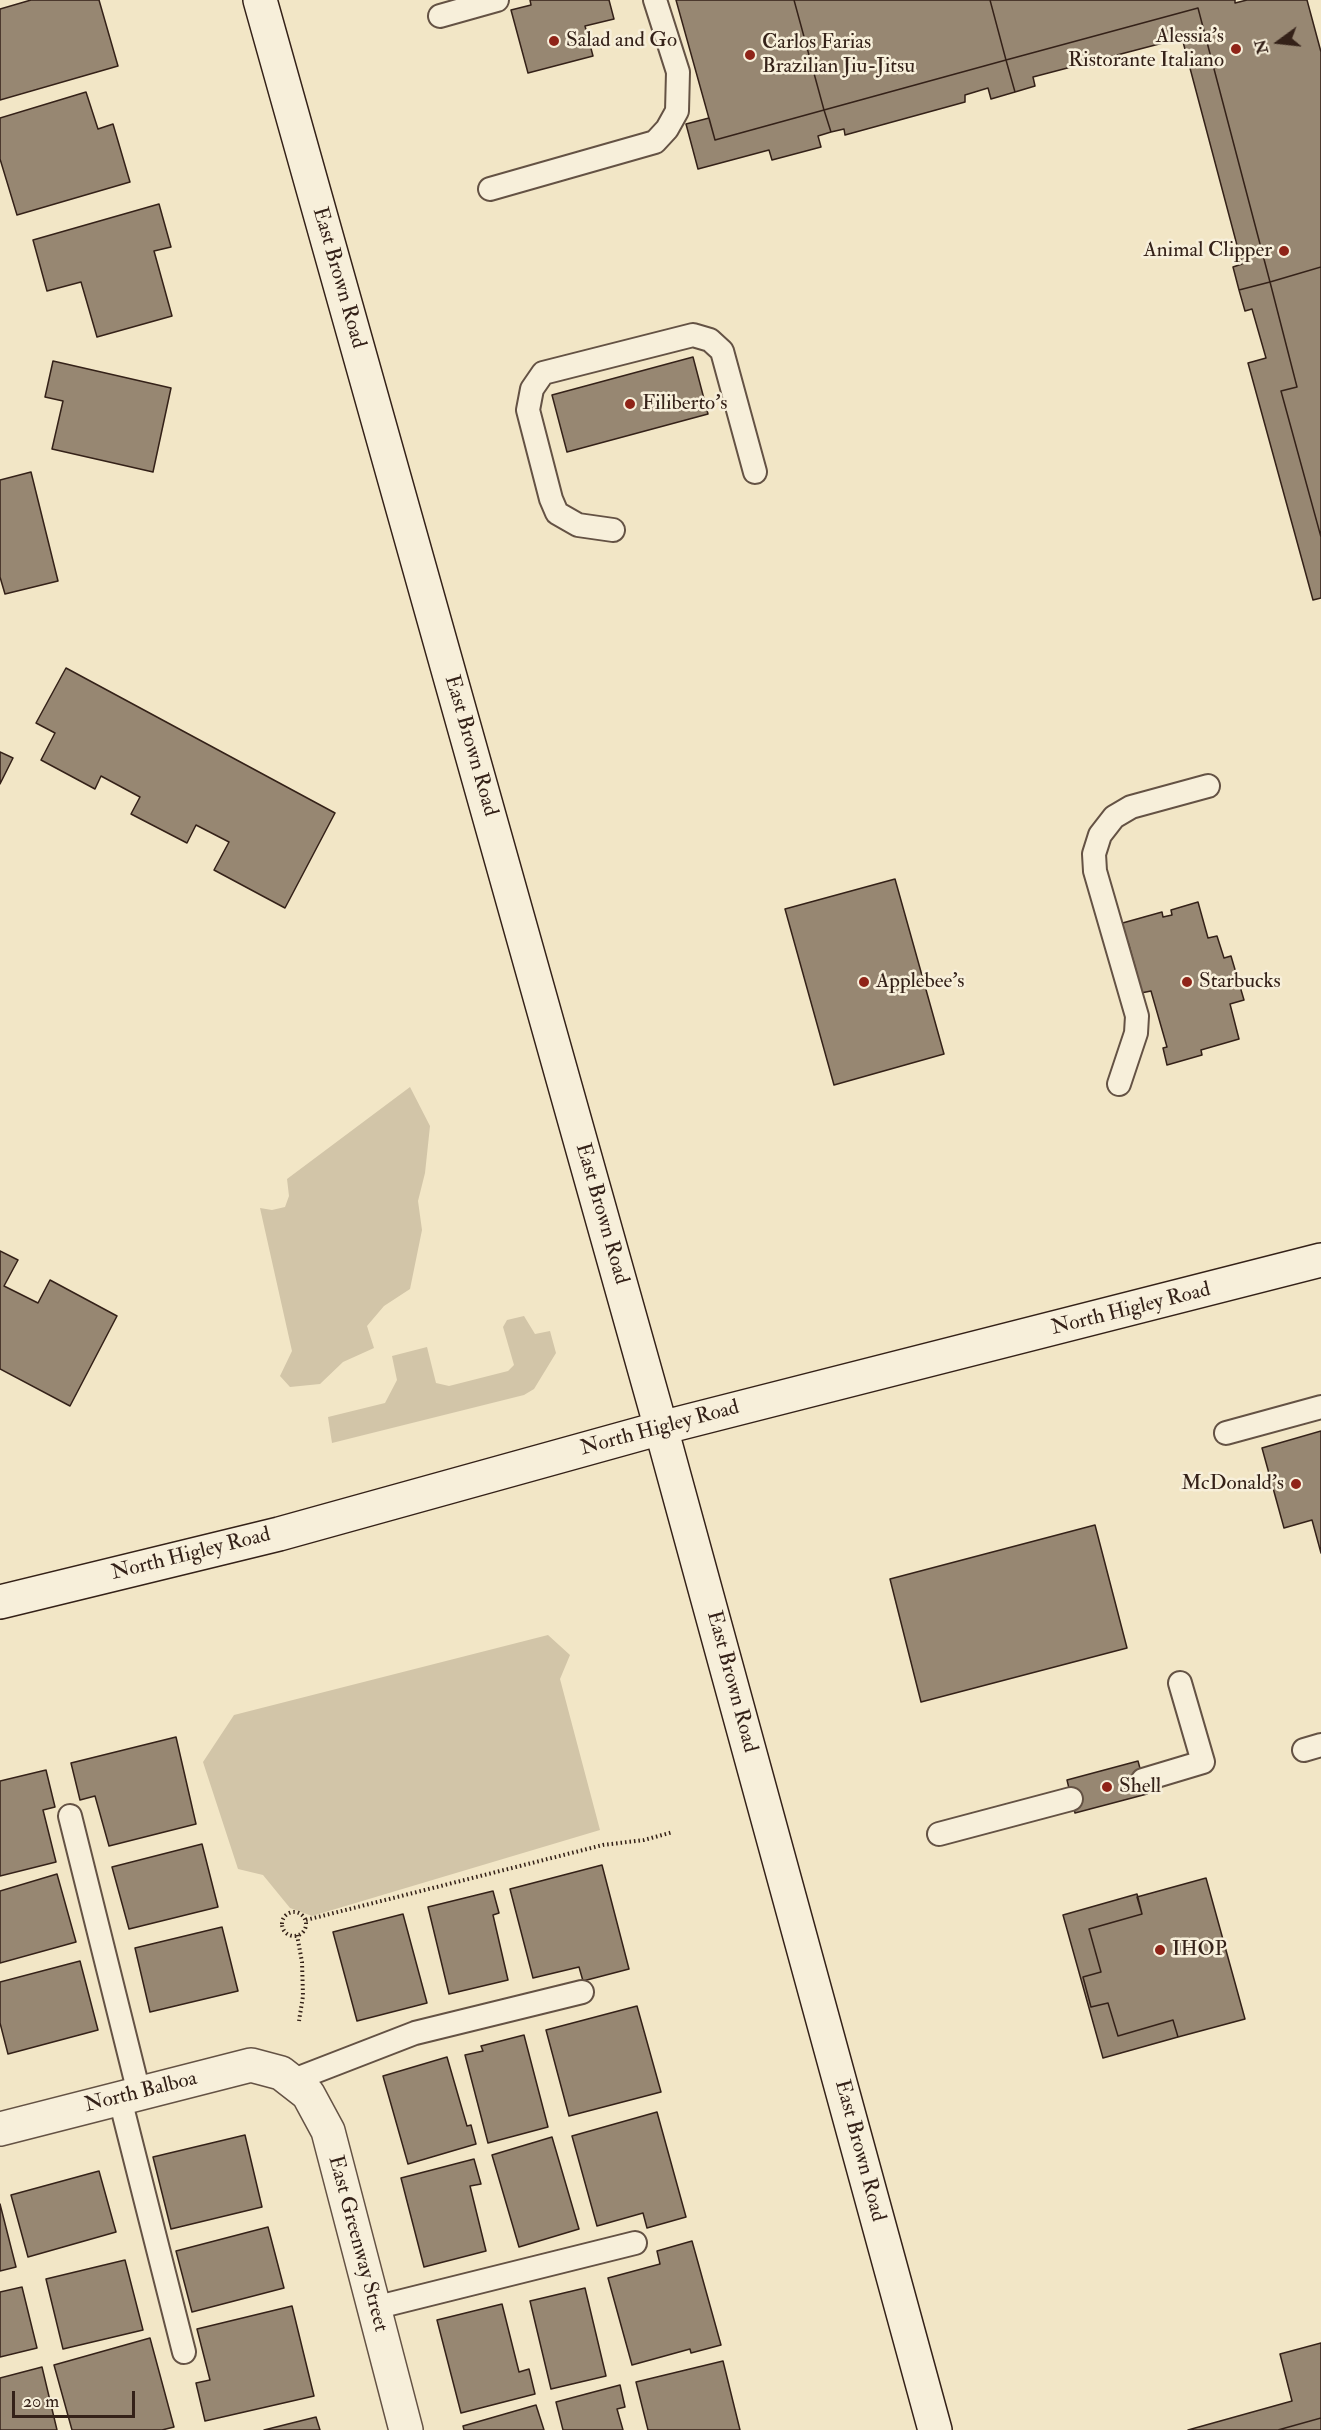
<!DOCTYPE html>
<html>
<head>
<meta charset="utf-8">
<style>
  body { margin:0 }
  #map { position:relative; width:1321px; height:2430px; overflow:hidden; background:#f2e6c6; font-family:"IM FELL Double Pica",serif }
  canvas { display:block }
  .north { position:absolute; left:1249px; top:12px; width:60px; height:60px; -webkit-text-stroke:4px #f7efda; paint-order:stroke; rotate:255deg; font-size:16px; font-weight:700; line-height:24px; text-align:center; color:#342118 }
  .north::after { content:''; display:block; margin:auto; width:21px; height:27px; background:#342118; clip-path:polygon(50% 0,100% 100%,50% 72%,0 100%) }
  .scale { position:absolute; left:12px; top:2391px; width:123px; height:27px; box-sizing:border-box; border:3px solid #342118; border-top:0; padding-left:8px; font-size:18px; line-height:21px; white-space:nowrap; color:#342118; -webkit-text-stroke:4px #f7efda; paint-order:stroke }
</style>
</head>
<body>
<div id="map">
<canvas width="1321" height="2430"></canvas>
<div class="north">N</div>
<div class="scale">20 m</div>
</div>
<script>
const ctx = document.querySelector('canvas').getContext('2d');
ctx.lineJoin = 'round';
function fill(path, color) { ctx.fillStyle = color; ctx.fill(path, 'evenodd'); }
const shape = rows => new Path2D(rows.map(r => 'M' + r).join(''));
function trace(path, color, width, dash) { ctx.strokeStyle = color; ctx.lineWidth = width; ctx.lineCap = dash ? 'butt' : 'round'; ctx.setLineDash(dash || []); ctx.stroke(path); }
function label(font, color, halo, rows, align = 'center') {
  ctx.font = font + ' "IM FELL Double Pica",serif'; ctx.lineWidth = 5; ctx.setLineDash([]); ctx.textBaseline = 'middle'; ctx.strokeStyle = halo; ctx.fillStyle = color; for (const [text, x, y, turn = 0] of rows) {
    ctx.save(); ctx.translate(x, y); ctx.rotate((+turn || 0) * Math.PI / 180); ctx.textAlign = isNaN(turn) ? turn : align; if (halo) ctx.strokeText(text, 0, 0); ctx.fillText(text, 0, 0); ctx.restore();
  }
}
fill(shape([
  [410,1087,430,1126,425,1173,418,1201,422,1230,410,1289,384,1306,367,1326,374,1348,343,1362,320,1384,290,1387,280,1376,292,1351,260,1208,272,1210,285,1207,289,1196,287,1179],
  [524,1316,535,1334,550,1331,556,1353,534,1389,524,1395,332,1443,328,1417,385,1403,397,1380,392,1356,427,1347,436,1383,449,1386,508,1371,514,1365,503,1327,507,1320],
  [548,1635,570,1655,560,1679,600,1830,312,1916,290,1908,263,1875,238,1869,203,1762,234,1715]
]), '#d2c5a8');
const building = shape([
  [31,0,99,0,118,66,0,100,0,9,31,0],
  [530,0,609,0,614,19,585,26,593,56,528,73,511,10,531,5,530,0],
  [676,0,794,0,824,110,715,140,676,0],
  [794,0,990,0,1006,60,824,110,794,0],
  [990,0,1235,0,1235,3,1247,0,1307,0,1321,52,1321,267,1270,282,1198,8,1006,60,990,0],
  [1198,8,1270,282,1239,290,1233,267,1242,264,1182,38,1033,77,1035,86,1015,92,1006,60,1198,8],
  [1006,60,1015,92,991,99,988,88,965,95,965,102,845,135,844,129,831,132,824,110,1006,60],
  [86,92,98,129,113,124,130,182,17,215,0,159,0,118,86,92],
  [824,110,831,132,818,136,821,147,772,160,769,150,698,169,686,124,709,118,715,140,824,110],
  [159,204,171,247,154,251,172,316,97,337,81,282,47,291,33,240,159,204],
  [1321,267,1321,537,1281,391,1297,387,1270,282,1321,267],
  [1270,282,1297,387,1281,391,1321,537,1321,598,1313,600,1248,363,1266,358,1252,309,1245,311,1239,290,1270,282],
  [693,357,708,414,567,452,552,395,693,357],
  [53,361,171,388,153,472,52,449,63,401,45,397,53,361],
  [31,472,58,581,5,594,0,577,0,480,31,472],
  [66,668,335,813,285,908,214,870,229,842,196,825,187,843,131,814,140,797,101,776,95,789,41,760,55,733,36,723,66,668],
  [0,752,13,758,0,784,0,752],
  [895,879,944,1054,834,1085,785,909,895,879],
  [1198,902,1208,938,1217,936,1224,958,1231,956,1244,1000,1230,1004,1239,1039,1201,1050,1202,1055,1167,1065,1163,1048,1167,1047,1151,991,1141,993,1132,976,1137,974,1128,942,1124,943,1119,924,1162,912,1163,917,1172,915,1171,910,1198,902],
  [0,1251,18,1260,4,1286,38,1303,50,1280,117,1316,70,1406,0,1369,0,1251],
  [1321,1431,1321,1553,1312,1520,1284,1528,1262,1448,1321,1431],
  [1095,1525,1127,1648,921,1702,890,1579,1095,1525],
  [176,1737,196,1824,109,1846,95,1796,80,1800,71,1763,176,1737],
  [1138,1761,1147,1794,1075,1813,1067,1780,1138,1761],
  [46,1770,55,1807,43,1810,56,1862,0,1876,0,1781,46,1770],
  [202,1844,218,1907,129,1929,112,1867,202,1844],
  [602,1865,629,1969,583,1981,579,1967,533,1978,510,1889,602,1865],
  [57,1874,76,1942,0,1963,0,1891,57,1874],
  [1206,1878,1245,2019,1178,2037,1173,2020,1118,2036,1108,2003,1091,2007,1083,1977,1101,1972,1089,1929,1142,1914,1137,1897,1206,1878],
  [493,1891,499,1913,493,1915,508,1980,449,1994,428,1907,493,1891],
  [1137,1894,1142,1914,1089,1929,1101,1972,1083,1977,1091,2007,1108,2003,1118,2036,1173,2020,1178,2037,1103,2058,1063,1915,1137,1894],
  [403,1914,427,2003,357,2021,333,1932,403,1914],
  [222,1927,238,1991,150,2012,135,1948,222,1927],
  [80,1961,98,2030,8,2054,0,2023,0,1982,80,1961],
  [637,2006,661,2092,569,2116,546,2030,637,2006],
  [524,2035,548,2127,488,2143,465,2055,483,2051,481,2046,524,2035],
  [447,2057,467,2126,471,2125,476,2144,408,2164,383,2076,447,2057],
  [657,2112,686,2217,647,2228,643,2213,597,2226,572,2136,657,2112],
  [245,2135,262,2207,171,2229,153,2157,245,2135],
  [552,2137,579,2229,519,2247,492,2155,552,2137],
  [474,2159,481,2184,470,2186,486,2251,424,2267,401,2178,474,2159],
  [99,2171,116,2232,28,2257,11,2195,99,2171],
  [0,2204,16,2267,0,2271,0,2204],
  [268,2227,284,2288,192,2312,176,2251,268,2227],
  [692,2241,721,2345,691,2353,690,2349,632,2365,608,2278,660,2264,657,2251,692,2241],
  [125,2260,143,2330,63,2349,46,2279,125,2260],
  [22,2287,37,2348,0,2357,0,2292,22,2287],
  [585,2288,606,2376,551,2389,530,2301,585,2288],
  [502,2304,519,2372,529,2369,535,2394,461,2413,437,2320,502,2304],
  [292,2306,314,2396,205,2421,196,2383,210,2380,197,2329,292,2306],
  [150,2338,174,2427,162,2430,72,2430,54,2365,150,2338],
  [1321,2343,1321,2418,1278,2430,1188,2430,1292,2401,1280,2354,1321,2343],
  [723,2361,740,2430,648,2430,636,2382,723,2361],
  [42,2367,57,2430,0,2430,0,2378,42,2367],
  [620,2385,625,2407,617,2409,623,2430,563,2430,556,2402,620,2385],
  [536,2405,544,2430,464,2430,463,2426,536,2405],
  [316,2417,320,2430,264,2430,316,2417],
  [1321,2418,1321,2430,1278,2430,1321,2418]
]);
fill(building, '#978772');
trace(building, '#342118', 1.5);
const service = shape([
  [440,16,497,0],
  [490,189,655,142,667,129,677,111,678,72,655,0],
  [613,530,578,525,557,513,551,499,528,410,532,389,543,373,693,335,710,340,722,351,755,472],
  [1119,1084,1136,1033,1137,1016,1095,871,1094,854,1100,835,1114,817,1131,807,1208,786],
  [1226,1433,1321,1407],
  [1304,1750,1321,1745],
  [1143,1780,1203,1762,1180,1683],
  [70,1816,139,2093],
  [939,1834,1071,1799],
  [291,2081,415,2033,582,1992],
  [120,2099,184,2352],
  [374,2308,635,2243]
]);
const minor = shape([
  [0,2129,251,2065,281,2073,308,2094,328,2131,406,2430]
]);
const secondary = shape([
  [260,0,661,1428,935,2430],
  [0,1602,279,1534,661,1428,1321,1260]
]);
trace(service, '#645244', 26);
trace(minor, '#645244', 36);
trace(secondary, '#342118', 36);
trace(shape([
  '282 1924a12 12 0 1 1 24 0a12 12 0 1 1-24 0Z',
  [306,1920,603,1845,644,1840,673,1832],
  [297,1935,302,1962,303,1996,299,2021]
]), '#342118', 4, [1.5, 3]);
trace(service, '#f7efda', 22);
trace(minor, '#f7efda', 33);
trace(secondary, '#f7efda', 33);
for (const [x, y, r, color] of [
  [554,41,6,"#8f2418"],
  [1236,49,6,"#8f2418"],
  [750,55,6,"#8f2418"],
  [1284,251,6,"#8f2418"],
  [630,404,6,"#8f2418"],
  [864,982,6,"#8f2418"],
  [1187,982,6,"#8f2418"],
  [1296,1484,6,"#8f2418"],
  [1107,1787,6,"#8f2418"],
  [1160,1950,6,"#8f2418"]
]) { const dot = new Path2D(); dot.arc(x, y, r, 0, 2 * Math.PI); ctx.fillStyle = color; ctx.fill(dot); trace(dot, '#f7efda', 2); }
label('21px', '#342118', '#f7efda', [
  ["Alessia's",1224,37,"right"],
  ["Ristorante Italiano",1224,61,"right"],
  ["Salad and Go",566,41],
  ["Carlos Farias",762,43],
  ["Brazilian Jiu-Jitsu",762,67],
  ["Animal Clipper",1272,251,"right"],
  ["Filiberto's",642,404],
  ["Applebee's",876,982],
  ["Starbucks",1199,982],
  ["McDonald's",1284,1484,"right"],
  ["Shell",1119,1787],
  ["IHOP",1172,1950]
], 'left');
label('21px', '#342118', '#f7efda', [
  ["East Brown Road",338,278,74],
  ["East Brown Road",470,746,74],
  ["East Brown Road",601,1214,74],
  ["North Higley Road",1131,1310,-14],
  ["North Higley Road",660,1429,-15],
  ["North Higley Road",191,1555,-14],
  ["East Brown Road",731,1682,75],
  ["North Balboa",141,2093,-14],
  ["East Brown Road",859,2151,75],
  ["East Greenway Street",357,2244,75]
]);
</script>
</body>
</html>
